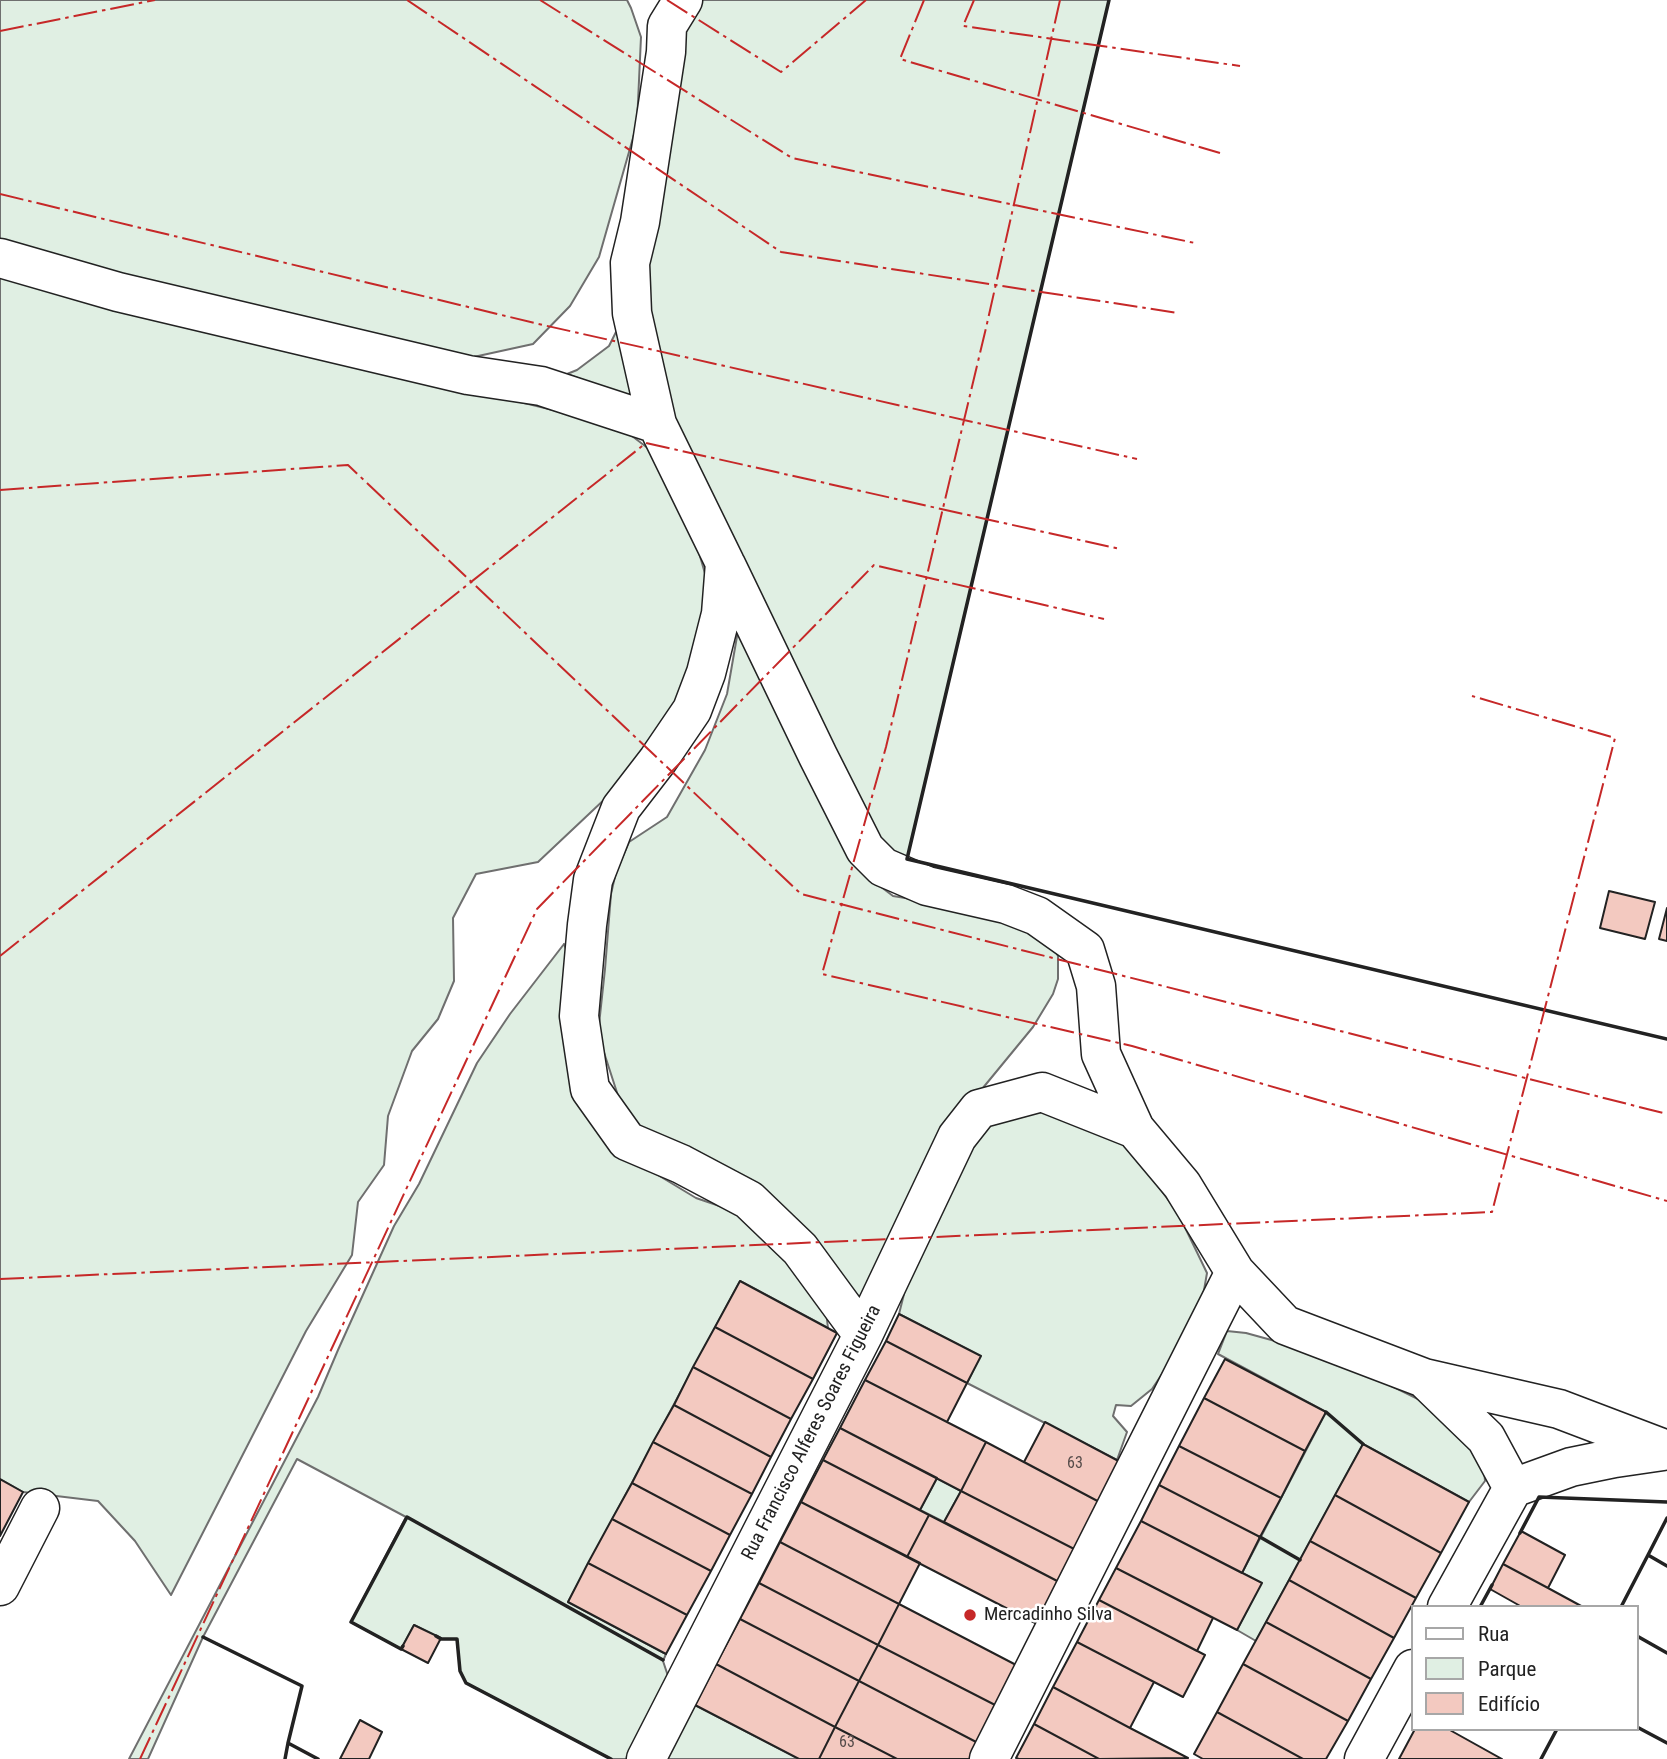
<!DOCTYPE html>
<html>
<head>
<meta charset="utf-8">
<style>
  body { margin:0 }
  #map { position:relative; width:1667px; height:1759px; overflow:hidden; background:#fff; font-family:"Roboto Condensed",sans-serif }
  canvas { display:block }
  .legend { position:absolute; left:1411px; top:1605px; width:228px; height:126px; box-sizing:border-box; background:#fff; border:2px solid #a7a7a7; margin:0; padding:9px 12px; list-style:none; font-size:21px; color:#222 }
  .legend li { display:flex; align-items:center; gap:14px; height:35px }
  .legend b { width:35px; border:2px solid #a7a7a7 }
</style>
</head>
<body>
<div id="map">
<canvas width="1667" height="1759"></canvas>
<ul class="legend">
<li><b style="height:9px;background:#fff"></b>Rua</li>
<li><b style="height:19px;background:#e0efe3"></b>Parque</li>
<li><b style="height:19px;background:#f3c9c0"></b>Edifício</li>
</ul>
</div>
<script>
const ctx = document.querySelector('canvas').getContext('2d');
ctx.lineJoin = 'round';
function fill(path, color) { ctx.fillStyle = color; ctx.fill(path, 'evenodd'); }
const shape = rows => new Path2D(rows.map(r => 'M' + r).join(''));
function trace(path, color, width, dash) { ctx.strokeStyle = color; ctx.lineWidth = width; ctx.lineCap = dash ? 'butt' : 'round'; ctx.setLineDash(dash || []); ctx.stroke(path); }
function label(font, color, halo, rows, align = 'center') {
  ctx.font = font + ' "Roboto Condensed",sans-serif'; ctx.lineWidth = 5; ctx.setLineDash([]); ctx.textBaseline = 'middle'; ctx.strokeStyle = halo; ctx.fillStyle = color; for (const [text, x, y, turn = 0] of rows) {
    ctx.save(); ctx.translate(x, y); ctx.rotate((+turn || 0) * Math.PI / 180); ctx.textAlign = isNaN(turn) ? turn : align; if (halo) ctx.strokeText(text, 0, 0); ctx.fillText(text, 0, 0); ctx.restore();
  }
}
const green = shape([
  [0,0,627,0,631,8,641,37,637,124,599,257,570,306,533,344,469,358,353,336,0,243,0,0],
  [693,0,1109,0,907,859,879,843,659,402,638,282,664,132,693,0],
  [0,257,454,386,619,426,662,459,686,508,713,601,698,674,607,797,538,862,476,874,453,918,454,981,438,1019,412,1051,388,1116,384,1165,358,1202,352,1255,306,1331,171,1595,135,1541,98,1501,23,1492,0,1479,0,257],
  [622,320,639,401,567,374,577,370,609,346,622,320],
  [740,619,872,880,893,896,966,908,1047,931,1058,956,1058,979,1053,994,1033,1027,936,1145,861,1311,642,1129,622,1108,598,1034,605,969,611,894,616,872,629,842,667,817,705,750,727,694,740,619],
  [564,944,570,960,576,1022,638,1163,696,1198,743,1214,825,1303,828,1328,740,1281,568,1602,666,1654,663,1661,668,1676,629,1759,611,1759,466,1683,460,1671,457,1639,441,1639,414,1625,401,1649,351,1622,406,1517,297,1459,203,1637,148,1759,129,1759,318,1397,338,1350,394,1226,419,1184,477,1063,510,1014,564,944],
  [1045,1107,1123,1139,1178,1213,1207,1273,1199,1319,1152,1389,1131,1406,1116,1405,1113,1416,1127,1432,1117,1460,967,1383,980,1356,899,1314,904,1294,909,1256,930,1211,994,1117,1045,1107],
  [1227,1331,1246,1333,1304,1349,1361,1371,1420,1400,1470,1447,1484,1469,1485,1481,1469,1502,1363,1444,1256,1641,1237,1630,1261,1583,1242,1573,1326,1412,1218,1354,1227,1331],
  [937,1478,961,1491,944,1522,920,1510,937,1478],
  [695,1705,799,1759,659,1759,695,1705]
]);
fill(green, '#e0efe3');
trace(green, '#6f6f6f', 2);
const building = shape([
  [1609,891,1655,902,1645,939,1600,928,1609,891],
  [1667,908,1667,941,1659,939,1667,908],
  [740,1281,837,1333,813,1379,715,1327,740,1281],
  [899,1314,981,1356,967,1383,886,1341,899,1314],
  [715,1327,813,1379,791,1419,693,1367,715,1327],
  [886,1341,967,1383,947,1422,865,1380,886,1341],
  [1225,1359,1326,1412,1305,1451,1204,1398,1225,1359],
  [693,1367,791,1419,771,1457,674,1405,693,1367],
  [865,1380,986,1442,961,1491,840,1428,865,1380],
  [1204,1398,1305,1451,1281,1498,1179,1446,1204,1398],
  [674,1405,771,1457,752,1494,653,1442,674,1405],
  [1045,1422,1126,1465,1105,1505,1024,1462,1045,1422],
  [840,1428,937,1478,920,1510,823,1460,840,1428],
  [653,1442,752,1494,730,1535,632,1483,653,1442],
  [986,1442,1105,1505,1080,1552,961,1491,986,1442],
  [1363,1444,1469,1502,1441,1553,1335,1495,1363,1444],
  [1179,1446,1281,1498,1260,1537,1159,1485,1179,1446],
  [823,1460,929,1515,907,1557,801,1502,823,1460],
  [0,1479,23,1492,0,1536,0,1479],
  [632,1483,730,1535,711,1571,612,1519,632,1483],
  [1159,1485,1260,1537,1242,1573,1141,1521,1159,1485],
  [961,1491,1080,1552,1063,1584,944,1522,961,1491],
  [1335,1495,1441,1553,1416,1598,1310,1541,1335,1495],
  [801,1502,920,1563,899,1604,780,1542,801,1502],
  [929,1515,1063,1584,1041,1626,907,1557,929,1515],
  [612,1519,711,1571,687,1615,588,1563,612,1519],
  [1141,1521,1262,1583,1237,1630,1116,1568,1141,1521],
  [1521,1531,1565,1555,1548,1588,1503,1564,1521,1531],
  [1310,1541,1416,1598,1394,1638,1289,1580,1310,1541],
  [780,1542,899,1604,878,1645,759,1583,780,1542],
  [588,1563,687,1615,666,1654,568,1602,588,1563],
  [1503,1564,1548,1588,1583,1607,1522,1607,1490,1589,1503,1564],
  [1116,1568,1213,1618,1197,1651,1099,1600,1116,1568],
  [1289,1580,1394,1638,1371,1679,1266,1622,1289,1580],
  [759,1583,878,1645,859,1681,740,1619,759,1583],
  [1099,1600,1205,1655,1183,1697,1077,1642,1099,1600],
  [899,1604,1020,1667,999,1707,878,1645,899,1604],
  [740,1619,859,1681,835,1727,716,1664,740,1619],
  [1266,1622,1371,1679,1348,1721,1243,1664,1266,1622],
  [414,1625,441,1638,428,1663,401,1649,414,1625],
  [1077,1642,1154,1682,1130,1728,1053,1687,1077,1642],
  [878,1645,999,1707,980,1744,859,1681,878,1645],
  [716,1664,835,1727,819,1759,799,1759,695,1705,716,1664],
  [1243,1664,1348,1721,1326,1759,1303,1759,1217,1712,1243,1664],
  [859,1681,980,1744,972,1759,897,1759,835,1727,859,1681],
  [1053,1687,1130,1728,1188,1758,1099,1759,1034,1724,1053,1687],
  [1217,1712,1303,1759,1203,1759,1194,1754,1217,1712],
  [360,1720,382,1732,369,1759,340,1759,360,1720],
  [1034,1724,1099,1759,1019,1759,1016,1758,1034,1724],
  [835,1727,897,1759,819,1759,835,1727],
  [1415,1729,1448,1729,1502,1759,1399,1759,1415,1729]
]);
fill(building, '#f3c9c0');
trace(building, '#222', 2);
const minor = shape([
  [683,0,667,26,666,52,640,222,630,263,632,313,657,424,725,563,721,614,706,673,692,710,658,760,621,808,593,880,587,925,579,1016,590,1089,627,1141,681,1164,749,1200,800,1249,863,1335],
  [0,258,118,292,468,375,541,386,657,424],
  [726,565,818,756,865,849,883,867,927,886,1006,904,1037,916,1085,950,1096,986,1101,1054,1135,1129],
  [1425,1379,1486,1438,1513,1488],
  [1513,1488,1571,1467,1615,1458,1663,1451],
  [0,1586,40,1508],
  [1447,1607,1513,1488],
  [646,1759,863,1335,957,1137,979,1109,1042,1092,1135,1129,1182,1185,1235,1272,1285,1325,1424,1378,1559,1409,1667,1450],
  [989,1759,1235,1272],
  [1364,1759,1413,1669]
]);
trace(minor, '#222', 41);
trace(minor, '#fff', 38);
trace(shape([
  [1109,0,907,859,1667,1039],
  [1326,1412,1363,1444],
  [1520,1533,1539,1497,1667,1502],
  [1260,1537,1300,1560],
  [1648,1555,1667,1518],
  [1480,1607,1492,1585],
  [1621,1607,1648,1555,1667,1566],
  [436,1636,441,1639,457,1639,460,1671,466,1683,611,1759],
  [1637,1636,1667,1653],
  [203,1637,302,1686,288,1743],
  [403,1646,401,1649,351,1622,407,1517,663,1660],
  [1637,1727,1667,1743],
  [285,1759,288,1743,318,1759],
  [1541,1759,1557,1729]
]), '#222', 3.5);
trace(shape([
  [407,0,781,252,1178,313],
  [540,0,792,158,1195,243],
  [667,0,781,72,866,0],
  [924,0,900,59,1220,153],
  [974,0,963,26,1240,66],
  [1060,0,986,328,886,747,822,974,1132,1046,1667,1201],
  [0,31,155,0],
  [0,194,543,325,1137,459],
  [0,490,348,465,801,894,1667,1114],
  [0,956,646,443,1120,549],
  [0,1279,1492,1212,1615,738,1472,696],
  [140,1759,537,909,874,565,1104,619]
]), '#c62828', 2, [24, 5, 3.5, 5]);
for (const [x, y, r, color] of [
  [970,1615,7,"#c62828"]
]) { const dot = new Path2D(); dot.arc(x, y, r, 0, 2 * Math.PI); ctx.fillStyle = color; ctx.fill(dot); trace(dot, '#fff', 2.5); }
label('16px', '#564c4a', null, [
  ["63",1075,1464],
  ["63",847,1743]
]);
label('19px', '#222', '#fff', [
  ["Rua Francisco Alferes Soares Figueira",812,1433,-63]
]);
label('19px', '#222', '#fff', [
  ["Mercadinho Silva",984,1615]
], 'left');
</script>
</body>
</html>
